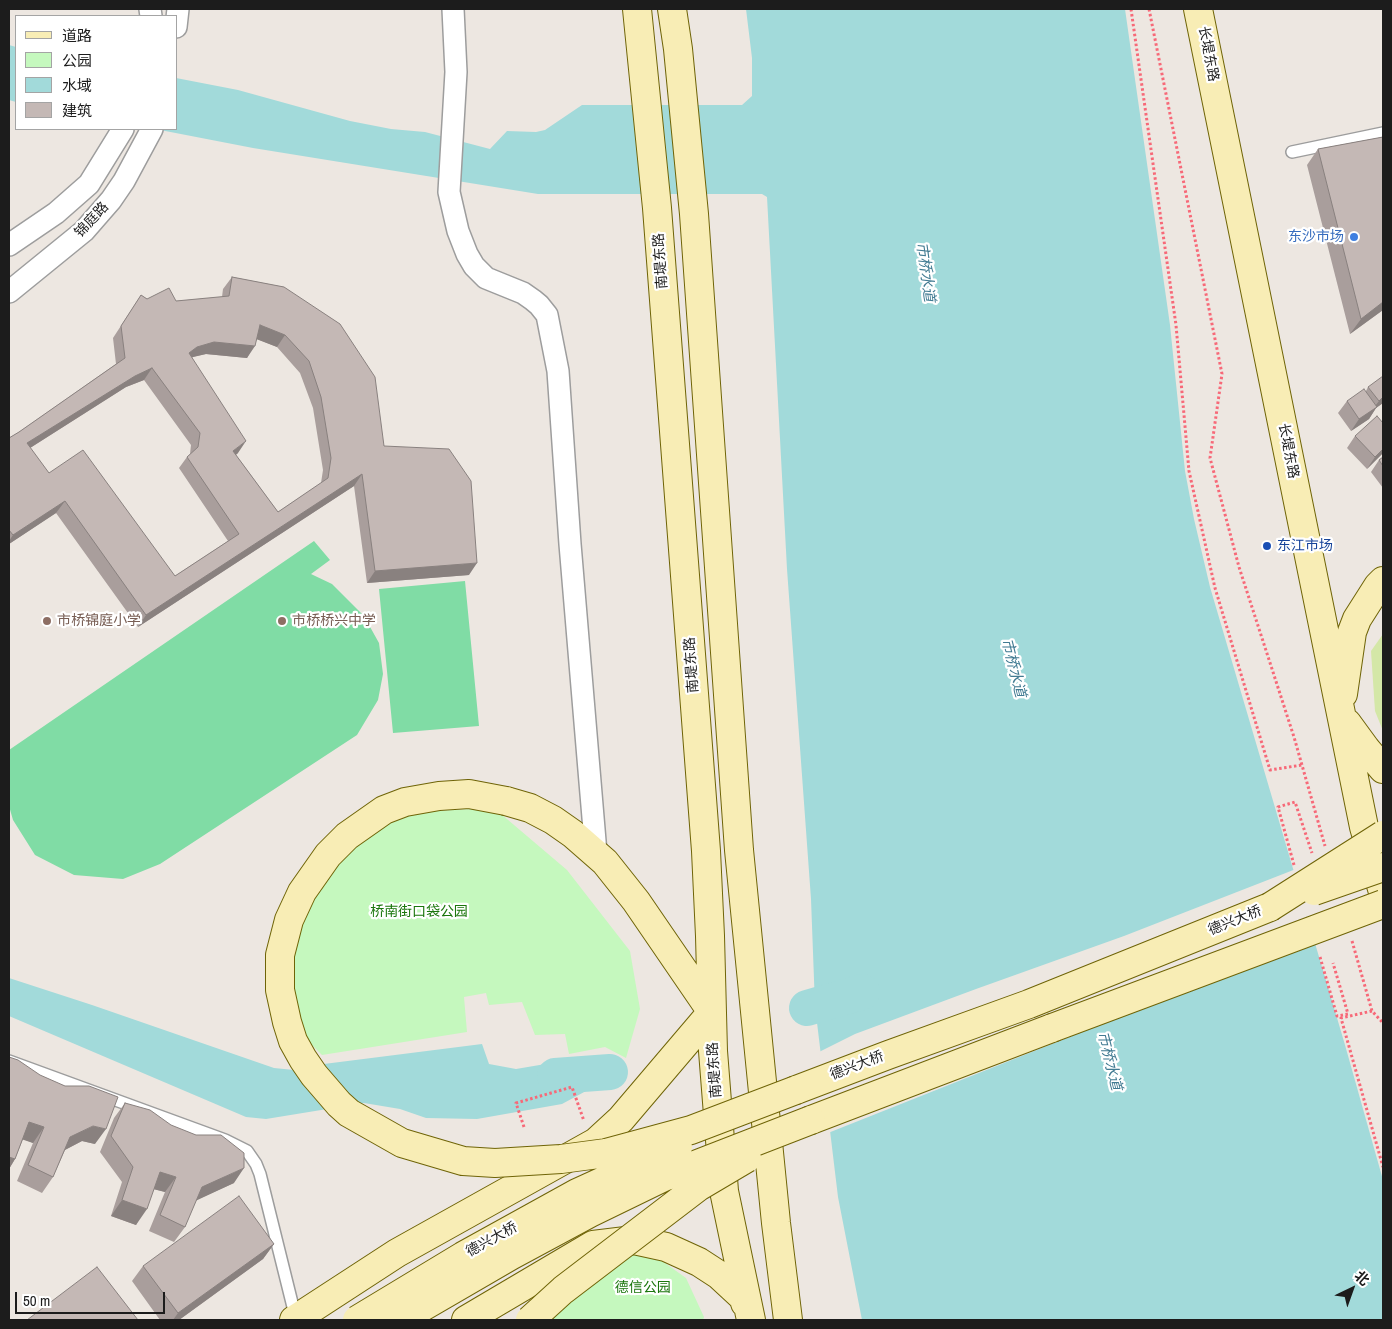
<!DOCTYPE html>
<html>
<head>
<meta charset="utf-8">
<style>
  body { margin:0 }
  #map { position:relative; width:1392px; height:1329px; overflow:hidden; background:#ede7e1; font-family:"Archivo Narrow","Noto Sans SC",sans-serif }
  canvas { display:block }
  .frame { position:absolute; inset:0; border:10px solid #1c1c1c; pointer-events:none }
  .legend { position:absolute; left:15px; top:15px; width:162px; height:115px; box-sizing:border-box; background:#fff; border:1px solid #a4a4a4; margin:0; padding:6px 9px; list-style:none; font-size:15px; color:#1c1c1c }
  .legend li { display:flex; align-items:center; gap:10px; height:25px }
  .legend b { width:25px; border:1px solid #a4a4a4 }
  .north { position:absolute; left:1327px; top:1264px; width:50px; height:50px; -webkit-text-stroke:4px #fff; paint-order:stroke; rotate:42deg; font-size:14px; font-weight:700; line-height:20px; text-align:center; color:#1c1c1c }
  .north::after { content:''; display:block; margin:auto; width:18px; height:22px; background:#1c1c1c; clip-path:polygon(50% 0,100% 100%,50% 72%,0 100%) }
  .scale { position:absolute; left:15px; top:1292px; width:150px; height:22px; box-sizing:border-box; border:2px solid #1c1c1c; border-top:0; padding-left:6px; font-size:15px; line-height:18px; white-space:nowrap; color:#1c1c1c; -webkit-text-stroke:4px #fff; paint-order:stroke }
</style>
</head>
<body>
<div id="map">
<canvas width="1392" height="1329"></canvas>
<div class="frame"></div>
<ul class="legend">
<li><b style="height:6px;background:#f8edb5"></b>道路</li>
<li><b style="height:14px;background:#c5f8be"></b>公园</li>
<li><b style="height:14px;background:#a2dada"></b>水域</li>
<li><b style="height:14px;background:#c4b8b5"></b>建筑</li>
</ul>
<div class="north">北</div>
<div class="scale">50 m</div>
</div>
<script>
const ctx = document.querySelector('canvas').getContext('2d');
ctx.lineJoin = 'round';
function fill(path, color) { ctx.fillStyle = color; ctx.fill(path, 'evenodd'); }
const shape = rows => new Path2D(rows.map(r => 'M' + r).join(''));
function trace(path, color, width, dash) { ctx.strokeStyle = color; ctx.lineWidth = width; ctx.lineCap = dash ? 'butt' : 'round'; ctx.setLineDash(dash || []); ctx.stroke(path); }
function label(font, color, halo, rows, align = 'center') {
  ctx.font = font + ' "Archivo Narrow","Noto Sans SC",sans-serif'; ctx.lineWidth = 4.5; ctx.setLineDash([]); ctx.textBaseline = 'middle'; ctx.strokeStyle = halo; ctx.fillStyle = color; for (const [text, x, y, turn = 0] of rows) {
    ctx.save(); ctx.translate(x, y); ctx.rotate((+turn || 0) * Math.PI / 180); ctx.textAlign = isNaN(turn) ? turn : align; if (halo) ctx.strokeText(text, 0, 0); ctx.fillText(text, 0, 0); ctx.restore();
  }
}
fill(shape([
  [1383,634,1383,731,1375,711,1371,651]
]), '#d4e7a7');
fill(shape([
  [494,808,567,870,630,951,640,1009,626,1058,605,1047,569,1054,565,1034,535,1035,522,1002,489,1005,486,993,464,997,467,1032,322,1055,311,1044,288,1004,291,941,305,903,358,834,407,812],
  [634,1254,658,1258,686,1278,704,1317,703,1320,551,1320,568,1303]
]), '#c5f8be');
fill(shape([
  [314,541,330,560,311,574,332,584,364,616,379,643,383,674,378,700,357,735,160,864,123,879,74,875,35,855,13,820,9,806,9,750],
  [465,581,479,726,393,733,379,589]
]), '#80dca5');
fill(shape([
  [746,9,1125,9,1170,325,1185,471,1194,519,1210,587,1345,1045,1383,1180,1383,1320,862,1320,838,1197,815,1006,811,899,787,569,767,197,762,194,538,194,253,148,155,129,176,129,176,78,238,90,350,121,391,129,425,132,490,149,507,131,536,132,545,130,582,105,742,105,752,96,752,58],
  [9,45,16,47,16,102,9,100],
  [9,978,92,1005,274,1068,294,1070,316,1065,482,1044,489,1064,516,1069,569,1060,586,1059,603,1073,586,1091,562,1104,477,1119,426,1118,400,1109,364,1103,266,1119,246,1117,9,1016]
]), '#a2dada');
fill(shape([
  [1296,869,1316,939,828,1133,819,1052,855,1034,976,989,1124,936]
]), '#ede7e1');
trace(shape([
  [807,1008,862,992],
  [555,1076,610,1072]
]), '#a2dada', 36);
const lane = shape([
  [1292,152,1383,133],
  [9,1061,225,1140,247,1151,256,1164,260,1174,296,1319]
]);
const street = shape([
  [150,9,151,16],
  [453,9,456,72,449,192,458,231,467,254,474,266,486,278,523,293,533,300,539,305,547,315,558,371,570,544,596,853],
  [176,27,178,9],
  [9,245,56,213,89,184,123,129],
  [9,292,84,231,111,200,124,181,152,129]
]);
const secondary = shape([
  [637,9,657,208,706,851,710,936,713,1051,724,1191,751,1320],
  [672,9,678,49,694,214,739,850,776,1223,788,1320],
  [1198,9,1364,827,1383,892],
  [1343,694,1352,632,1357,619,1378,586,1383,581],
  [1347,723,1366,749,1383,769],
  [796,1090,888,1055,1029,1004,1270,907],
  [811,1120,1052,1028],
  [294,1320,397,1253,596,1142,621,1119,712,1012,636,901,605,862,573,834,553,820,530,808,506,801],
  [466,1320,593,1245,634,1240,666,1247,699,1262,719,1275,746,1300,745,1303]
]);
trace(lane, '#9d9d9d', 14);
trace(street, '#9d9d9d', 24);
trace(secondary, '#6f6407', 30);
trace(shape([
  [1131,9,1176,325,1189,471,1215,588,1270,770,1302,765],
  [1149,9,1222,374,1210,458,1239,567,1294,737,1325,846],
  [1294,865,1278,807,1295,802,1312,853],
  [1352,941,1372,1011,1383,1023],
  [1320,957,1337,1016,1348,1014,1333,963],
  [1372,1011,1341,1018,1383,1167],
  [524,1127,516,1103,572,1087,584,1121]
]), '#f76978', 3, [2.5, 2.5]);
trace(lane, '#fff', 11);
trace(street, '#fff', 21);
trace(secondary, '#f8edb5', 28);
const secondaryBridge = shape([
  [506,801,469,794,439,796,405,802,384,810,347,836,328,855,302,892,289,920,280,955,280,990,287,1022,293,1041,303,1059,314,1075,339,1104,349,1113,402,1143,463,1161,495,1163,561,1159,606,1153,691,1130,796,1090],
  [1314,891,1383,867],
  [1270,907,1383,835],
  [1052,1028,1383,904],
  [357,1320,463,1256,577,1193,678,1147],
  [400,1320,512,1255,590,1213,664,1177,811,1120],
  [530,1320,563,1290,698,1187,747,1158]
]);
trace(secondaryBridge, '#6f6407', 30, []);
trace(secondaryBridge, '#f8edb5', 28);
fill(shape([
  [1383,137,1383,310,1350,334,1307,165,1318,149],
  [232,277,284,287,384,446,469,575,367,583,354,486,138,627,56,513,9,544,9,438,19,432,116,364,113,338,141,295,147,299,176,301,222,297,223,289],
  [257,339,277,347,300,373,313,408,323,470,321,483,278,512,236,455,238,453,192,357,206,354,247,358],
  [144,380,191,445,190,454,187,457,179,468,228,541,175,576,49,473,30,448,126,387],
  [1368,387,1383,403,1376,408,1369,419,1351,431,1338,413,1347,401,1366,391],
  [1383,419,1383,453,1367,469,1347,448,1355,436,1382,421],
  [1383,457,1383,488,1371,472,1379,460],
  [9,1057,95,1144,82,1141,65,1150,53,1177,42,1193,17,1181,33,1143,23,1139,15,1159,9,1169],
  [125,1103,234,1183,196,1200,185,1227,174,1242,149,1231,165,1192,154,1189,136,1225,111,1216,122,1182,100,1152,114,1118],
  [274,1244,263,1259,179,1320,160,1320,132,1281,143,1266]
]), '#a99e9c');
fill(shape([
  [1383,302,1383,310,1350,334,1361,319],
  [260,325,285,335,277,347,251,337],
  [214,342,255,346,247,358,206,354,189,358,189,353,197,347],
  [152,368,144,380,126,387,19,455,27,443,135,376],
  [1383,397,1383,403,1376,408,1369,419,1351,431,1359,419,1372,410,1379,401],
  [246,441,238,453,224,463,233,451],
  [1383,449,1383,453,1367,469,1375,457],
  [362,474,354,486,138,627,146,615],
  [65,501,56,513,9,544,9,541,13,535],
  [477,563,469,575,367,583,375,571],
  [29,1122,44,1127,33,1143,18,1138],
  [93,1126,106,1129,95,1144,82,1141,59,1153,70,1137],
  [9,1157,15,1159,9,1169],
  [244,1168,234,1183,191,1203,202,1187],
  [160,1172,176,1177,165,1192,149,1188],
  [122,1200,147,1209,136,1225,111,1216],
  [274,1244,263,1259,179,1320,173,1320,178,1313]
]), '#89817f');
const building = shape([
  [1383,137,1383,302,1361,319,1318,149,1383,137],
  [232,277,284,287,340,324,375,377,384,446,449,449,471,481,477,563,375,571,362,474,146,615,65,501,13,535,9,530,9,438,19,432,125,358,121,326,141,295,147,299,169,288,176,301,229,296,232,277],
  [260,325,285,335,309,361,321,397,331,458,328,478,278,512,233,451,246,441,189,353,197,347,214,342,255,346,260,325],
  [152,368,200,433,198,447,187,457,239,534,175,576,83,450,49,473,27,443,135,376,152,368],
  [1383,376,1383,397,1379,401,1368,387,1383,376],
  [1364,389,1377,407,1359,419,1347,401,1364,389],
  [1377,416,1383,423,1383,449,1375,457,1355,436,1377,416],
  [1383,457,1383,466,1379,460,1383,457],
  [9,1057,18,1060,40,1075,65,1086,89,1086,118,1097,106,1129,93,1126,70,1137,53,1177,28,1165,44,1127,29,1122,15,1159,9,1157,9,1057],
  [125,1103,150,1110,171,1125,196,1135,221,1135,244,1153,244,1168,202,1187,185,1227,160,1215,176,1177,160,1172,147,1209,122,1200,133,1167,111,1136,125,1103],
  [239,1196,274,1244,178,1313,143,1266,239,1196],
  [97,1267,138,1320,27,1320,97,1267]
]);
fill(building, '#c4b8b5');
trace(building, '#89817f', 1);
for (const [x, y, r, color] of [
  [1354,237,5,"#3f7fe0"],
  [1267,546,5,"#1a4fb4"],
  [47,621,5,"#8d6e63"],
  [282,621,5,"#8d6e63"]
]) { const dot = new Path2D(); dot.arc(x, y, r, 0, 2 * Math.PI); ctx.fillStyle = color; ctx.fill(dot); trace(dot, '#fff', 2); }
label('14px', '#1c1c1c', '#fff', [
  ["长堤东路",1208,54,79],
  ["锦庭路",92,220,-47],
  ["南堤东路",661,261,-94],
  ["长堤东路",1288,451,79],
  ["南堤东路",692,665,-94],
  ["德兴大桥",1235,921,-22],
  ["德兴大桥",857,1066,-21],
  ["南堤东路",715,1070,-94],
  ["德兴大桥",492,1240,-29]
]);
label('14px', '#366cbe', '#fff', [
  ["东沙市场",1344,237]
], 'right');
label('14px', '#164399', '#fff', [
  ["东江市场",1277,546]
], 'left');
label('14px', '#785e54', '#fff', [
  ["市桥锦庭小学",57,621],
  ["市桥桥兴中学",292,621]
], 'left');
label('14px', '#1b760d', '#fff', [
  ["桥南街口袋公园",419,912],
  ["德信公园",643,1288]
]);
label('italic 15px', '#427b92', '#fff', [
  ["市桥水道",925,272,82],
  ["市桥水道",1013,668,76],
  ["市桥水道",1109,1061,76]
]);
</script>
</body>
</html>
